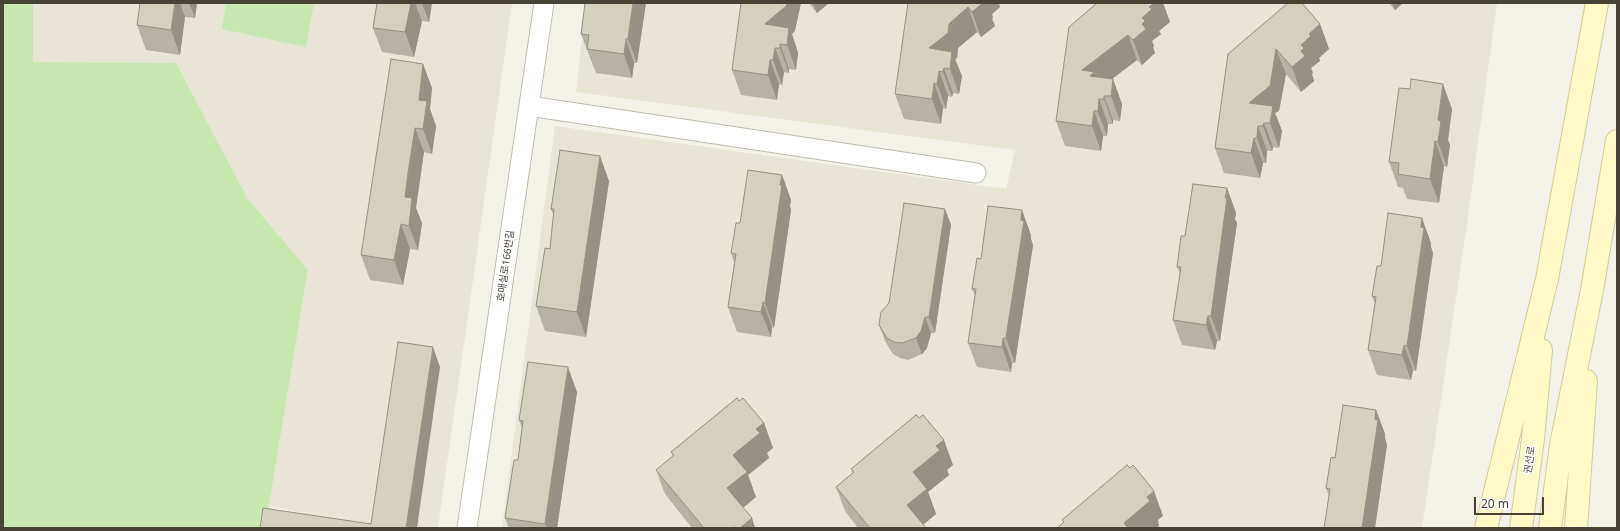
<!DOCTYPE html>
<html>
<head>
<meta charset="utf-8">
<style>
  body { margin:0 }
  #map { position:relative; width:1620px; height:531px; overflow:hidden; background:#f4f2e8; font-family:"Noto Sans",sans-serif }
  canvas { display:block }
  .frame { position:absolute; inset:0; border:4px solid #474336; pointer-events:none }
  .scale { position:absolute; left:1474px; top:497px; width:70px; height:18px; box-sizing:border-box; border:2px solid #474336; border-top:0; padding-left:5px; font-size:12px; line-height:14px; white-space:nowrap; color:#474336; -webkit-text-stroke:3px #fff; paint-order:stroke }
</style>
</head>
<body>
<div id="map">
<canvas width="1620" height="531"></canvas>
<div class="frame"></div>
<div class="scale">20 m</div>
</div>
<script>
const ctx = document.querySelector('canvas').getContext('2d');
ctx.lineJoin = 'round';
function fill(path, color) { ctx.fillStyle = color; ctx.fill(path, 'evenodd'); }
const shape = rows => new Path2D(rows.map(r => 'M' + r).join(''));
function trace(path, color, width, dash) { ctx.strokeStyle = color; ctx.lineWidth = width; ctx.lineCap = dash ? 'butt' : 'round'; ctx.setLineDash(dash || []); ctx.stroke(path); }
function label(font, color, halo, rows, align = 'center') {
  ctx.font = font + ' "Noto Sans","Noto Sans KR",sans-serif'; ctx.lineWidth = 3; ctx.setLineDash([]); ctx.textBaseline = 'middle'; ctx.strokeStyle = halo; ctx.fillStyle = color; for (const [text, x, y, turn = 0] of rows) {
    ctx.save(); ctx.translate(x, y); ctx.rotate((+turn || 0) * Math.PI / 180); ctx.textAlign = isNaN(turn) ? turn : align; if (halo) ctx.strokeText(text, 0, 0); ctx.fillText(text, 0, 0); ctx.restore();
  }
}
fill(shape([
  [33,3,512,3,438,528,373,528,269,506,308,270,248,199,176,63,33,62],
  [586,3,1497,3,1467,224,1422,528,502,528,555,126,1006,189,1015,150,576,92]
]), '#e8e5d6');
fill(shape([
  [3,3,33,3,33,62,176,63,248,199,308,270,269,506,263,528,3,528],
  [226,3,314,3,306,47,222,29]
]), '#c7e8b1');
const street = shape([
  [529,106,976,173],
  [467,528,544,3]
]);
const secondary = shape([
  [1486,528,1547,279,1597,3],
  [1521,528,1533,439,1541,350],
  [1550,528,1561,445,1592,290,1617,141],
  [1576,528,1586,381]
]);
trace(street, '#c2bead', 21);
trace(secondary, '#d3cc98', 24);
trace(street, '#fff', 19);
trace(secondary, '#fef9c7', 22);
fill(shape([
  [140,3,197,3,195,18,185,17,180,55,146,50,137,25],
  [377,3,432,3,429,22,422,21,414,57,382,52,373,28],
  [646,3,637,63,634,63,632,78,596,73,581,34],
  [809,3,829,3,817,13],
  [908,3,1000,3,999,4,1000,7,992,14,993,18,992,19,995,26,981,37,977,32,958,48,957,58,955,59,962,76,959,94,953,93,952,97,948,96,946,109,943,108,941,124,904,119,895,94],
  [1097,3,1163,3,1170,22,1159,31,1161,34,1152,41,1154,46,1153,47,1155,53,1142,65,1137,60,1112,79,1122,104,1120,121,1113,120,1113,124,1108,124,1107,136,1103,136,1101,151,1065,146,1056,121],
  [1389,3,1403,3,1395,10],
  [1320,24,1329,49,1319,58,1320,61,1311,68,1313,73,1312,74,1314,81,1301,92,1286,74,1279,111,1275,113,1282,131,1279,148,1273,147,1272,151,1267,151,1266,163,1263,163,1260,178,1224,173,1215,148,1228,54],
  [795,31,792,34,798,53,796,70,789,69,789,73,784,72,782,85,779,84,777,100,741,95,732,70],
  [423,64,432,88,430,109,436,126,432,154,424,152,417,198,416,208,422,223,418,250,410,249,403,285,370,280,361,255],
  [1452,109,1448,140,1450,145,1447,167,1444,166,1439,203,1407,199,1403,188,1398,187,1389,162],
  [782,175,791,200,790,206,791,210,774,328,772,327,771,337,737,332,728,307,734,262,731,253,740,223],
  [609,181,586,337,545,331,536,306,550,249,554,216,551,209],
  [1227,188,1236,213,1235,219,1237,223,1220,341,1217,341,1215,350,1182,345,1173,320,1180,274,1177,267,1185,236],
  [945,209,951,225,935,333,931,333,927,348,922,354,908,360,900,358,893,354,885,341,879,325,889,303],
  [1031,235,1031,239,1033,245,1015,363,1012,363,1011,372,977,367,968,343,975,296,972,289,981,259],
  [1431,243,1431,247,1433,253,1416,371,1413,370,1411,380,1377,375,1368,350,1375,304,1372,296,1381,266],
  [577,392,557,528,509,528,505,518,518,460,522,428,519,420],
  [739,401,764,423,773,448,767,453,769,458,748,475,756,497,743,508,752,518,755,528,692,528,665,494,656,470,673,456,671,452],
  [1376,410,1385,434,1385,438,1387,445,1375,528,1324,528,1329,496,1326,488,1335,458],
  [953,465,947,470,949,475,928,492,936,514,923,525,926,528,858,528,845,511,836,487,853,473,851,469]
]), '#b7b2a3');
fill(shape([
  [175,3,180,3,185,17,180,55,171,30],
  [189,3,197,3,195,18],
  [411,3,415,3,422,21,414,57,405,32],
  [422,3,432,3,429,22],
  [633,3,646,3,637,63,628,39],
  [787,3,801,3,795,31,792,34,798,53,796,70,787,45,788,38,775,48,784,72,782,85,773,60,765,24],
  [813,3,829,3,817,13],
  [983,3,1000,3,999,4,1000,7,992,14,993,18,992,19,995,26,981,37,972,12],
  [1154,3,1163,3,1170,22,1159,31,1161,34,1152,41,1154,46,1153,47,1155,53,1142,65,1133,40,1142,18,1149,7],
  [1392,3,1403,3,1395,10],
  [968,7,977,32,958,48,957,58,955,59,962,76,959,94,950,69,951,63,944,69,953,93,952,97,943,72,939,71,948,96,946,109,937,84,929,48,949,24],
  [1320,24,1329,49,1319,58,1320,61,1311,68,1313,73,1312,74,1314,81,1301,92,1292,67,1301,51,1301,45,1309,34],
  [1128,35,1137,60,1100,88,1099,99,1108,124,1107,136,1082,70],
  [626,39,634,63,632,78,624,54],
  [780,44,789,69,789,73,780,48],
  [1276,49,1286,74,1279,111,1275,113,1282,131,1279,148,1270,123,1271,117,1264,123,1273,147,1272,151,1263,126,1258,126,1267,151,1266,163,1257,138,1249,103],
  [770,60,779,84,777,100,768,75],
  [423,64,432,88,430,109,436,126,432,154,423,129,419,100],
  [1113,79,1122,104,1120,121,1111,96],
  [934,83,943,108,941,124,932,99],
  [1443,84,1452,109,1448,140,1450,145,1447,167,1438,142,1438,120],
  [1104,96,1113,120,1113,124,1104,99],
  [1094,111,1103,136,1101,151,1092,126],
  [415,128,424,152,416,208,422,223,418,250,409,226,405,197],
  [1254,138,1263,163,1260,178,1251,153],
  [1435,141,1444,166,1439,203,1430,179],
  [600,156,609,181,586,337,577,312],
  [782,175,791,200,790,206,791,210,774,328,765,303],
  [1227,188,1236,213,1235,219,1237,223,1220,341,1211,316],
  [945,209,951,225,935,333,929,317],
  [1022,210,1031,235,1031,239,1033,245,1015,363,1006,338],
  [1422,218,1431,243,1431,247,1433,253,1416,371,1407,346],
  [401,224,410,249,403,285,394,260],
  [763,302,772,327,771,337,761,312],
  [1208,316,1217,341,1215,350,1206,325],
  [925,317,931,333,927,348,922,354,916,338],
  [1003,338,1012,363,1011,372,1002,347],
  [1404,345,1413,370,1411,380,1402,355],
  [433,347,440,367,417,528,406,528],
  [568,367,577,392,557,528,547,528,545,524],
  [1376,410,1385,434,1385,438,1387,445,1375,528,1362,528],
  [764,423,773,448,767,453,769,458,748,475,756,497,736,513,727,488,733,455,756,429],
  [944,440,953,465,947,470,949,475,928,492,936,514,919,528,907,505,913,472,936,446],
  [1154,491,1163,516,1158,520,1159,526,1157,528,1126,528,1124,523,1147,497],
  [752,518,755,528,740,528]
]), '#959184');
const building = shape([
  [140,3,175,3,171,30,137,25,140,3],
  [377,3,411,3,405,32,373,28,377,3],
  [585,3,633,3,628,39,626,39,624,54,587,49,589,35,581,34,585,3],
  [741,3,787,3,786,6,765,24,789,28,787,45,780,44,780,48,775,48,773,60,770,60,768,75,732,70,741,3],
  [908,3,983,3,972,12,968,7,949,24,948,33,929,48,952,52,950,69,944,68,943,72,939,71,937,84,934,83,932,99,895,94,908,3],
  [1097,3,1154,3,1149,7,1152,9,1142,18,1145,21,1142,24,1146,29,1133,40,1128,35,1082,70,1094,72,1090,76,1113,79,1111,96,1104,96,1104,99,1099,99,1098,111,1094,111,1092,126,1056,121,1069,27,1097,3],
  [1288,3,1302,3,1320,24,1309,34,1311,36,1301,45,1304,48,1301,51,1305,56,1292,67,1276,49,1270,86,1249,103,1273,106,1270,123,1264,123,1263,126,1258,126,1257,138,1254,138,1251,153,1215,148,1228,54,1288,3],
  [391,59,423,64,419,100,427,101,423,129,415,128,408,173,405,197,412,198,409,226,401,224,394,260,361,255,391,59],
  [1411,79,1443,84,1438,120,1441,121,1438,142,1435,141,1430,179,1398,174,1399,163,1389,162,1399,88,1410,89,1411,79],
  [560,150,600,156,577,312,536,306,545,248,550,249,554,209,551,209,560,150],
  [748,170,782,175,780,185,782,185,765,303,763,302,761,312,728,307,736,254,731,253,736,223,740,223,748,170],
  [1193,184,1227,188,1225,198,1227,198,1211,316,1208,316,1206,325,1173,320,1181,267,1177,267,1181,236,1185,236,1193,184],
  [904,203,945,209,929,317,925,317,921,331,916,338,902,343,894,342,887,338,879,325,881,312,889,303,904,203],
  [988,206,1022,210,1021,220,1024,221,1006,338,1003,338,1002,347,968,343,976,289,972,289,977,258,981,259,988,206],
  [1388,213,1422,218,1421,227,1424,228,1407,346,1404,345,1402,355,1368,350,1376,297,1372,296,1377,266,1381,266,1388,213],
  [398,342,433,347,406,528,260,528,263,508,371,524,398,342],
  [528,362,568,367,545,524,505,518,514,460,518,460,523,421,519,420,528,362],
  [737,398,739,401,743,398,764,423,756,429,760,433,733,455,747,472,727,488,752,518,740,528,733,527,732,528,704,528,656,470,674,455,671,452,737,398],
  [1343,405,1376,410,1375,419,1378,420,1362,528,1324,528,1330,489,1326,488,1331,457,1335,458,1343,405],
  [916,415,919,418,923,415,944,440,936,446,940,450,913,472,927,489,907,505,926,528,870,528,836,487,854,472,851,469,916,415],
  [1127,465,1130,468,1133,465,1154,491,1147,497,1150,501,1124,523,1128,528,1057,528,1064,522,1062,520,1127,465]
]);
fill(building, '#d5cfbd');
trace(building, '#959184', 1);
label('10px', '#474336', '#fff', [
  ["호매실로166번길",506,266,-82],
  ["권선로",1530,460,-82]
]);
</script>
</body>
</html>
